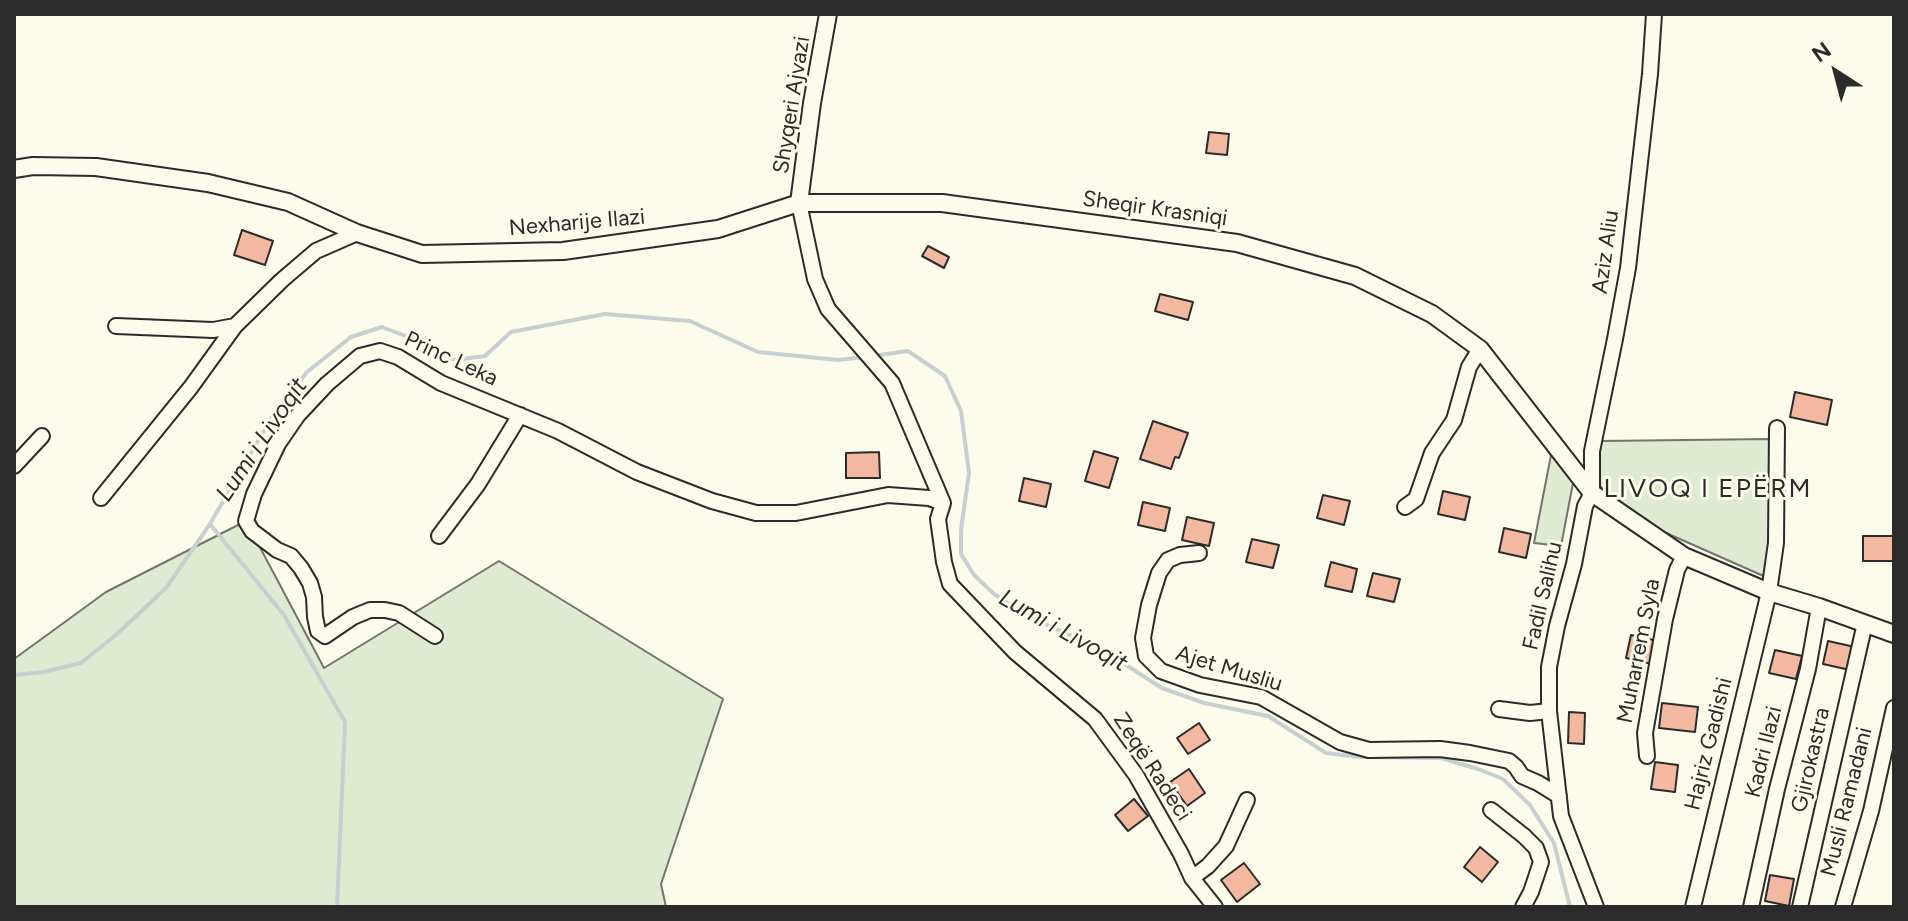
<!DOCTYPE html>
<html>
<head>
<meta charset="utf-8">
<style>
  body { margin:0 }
  #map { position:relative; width:1908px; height:921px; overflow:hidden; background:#fdfbea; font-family:Figtree,sans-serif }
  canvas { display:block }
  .frame { position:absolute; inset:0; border:16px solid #2b2b2b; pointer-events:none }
  .north { position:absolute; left:1796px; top:32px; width:80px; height:80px; -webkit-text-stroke:6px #fdfbea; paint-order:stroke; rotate:324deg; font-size:22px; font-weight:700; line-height:32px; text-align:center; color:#2b2b2b }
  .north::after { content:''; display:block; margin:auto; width:28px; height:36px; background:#2b2b2b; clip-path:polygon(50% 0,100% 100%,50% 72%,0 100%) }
</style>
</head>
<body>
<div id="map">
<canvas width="1908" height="921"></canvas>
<div class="frame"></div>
<div class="north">N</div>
</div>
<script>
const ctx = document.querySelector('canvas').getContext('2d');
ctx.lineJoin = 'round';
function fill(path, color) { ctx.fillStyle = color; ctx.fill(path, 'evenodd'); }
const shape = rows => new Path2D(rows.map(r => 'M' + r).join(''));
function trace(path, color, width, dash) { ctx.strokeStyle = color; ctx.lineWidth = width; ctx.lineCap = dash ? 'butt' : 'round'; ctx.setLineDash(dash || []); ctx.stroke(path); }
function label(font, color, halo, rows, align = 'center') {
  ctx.font = font + ' Figtree,sans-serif'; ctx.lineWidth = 6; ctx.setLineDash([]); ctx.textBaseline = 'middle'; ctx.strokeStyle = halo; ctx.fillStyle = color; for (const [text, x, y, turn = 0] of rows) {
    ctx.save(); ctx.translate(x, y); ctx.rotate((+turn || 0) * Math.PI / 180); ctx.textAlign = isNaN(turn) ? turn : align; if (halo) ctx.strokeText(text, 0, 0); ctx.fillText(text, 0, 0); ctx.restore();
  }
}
const green = shape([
  [1771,439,1772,525,1768,578,1655,528,1597,484,1601,441,1771,439],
  [1552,450,1574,478,1561,546,1534,543,1552,450],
  [246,521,324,668,499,561,723,699,661,884,666,907,14,907,14,659,106,592,246,521]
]);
fill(green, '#deebd1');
trace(green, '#74746e', 2);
trace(shape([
  [873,356,908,351,945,376,961,411,969,473,961,530,961,554,974,575,993,593,1026,616,1098,647,1162,688,1204,703,1268,716,1326,753,1360,757,1441,758,1478,769,1503,779,1530,805,1554,843,1570,907],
  [210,524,284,615,345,722,337,907],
  [14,675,44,672,81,663,117,634,166,588,210,524,273,415,307,372,351,337,382,327,416,340,455,360,485,356,511,332,605,314,690,321,758,352,838,360,864,357]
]), '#c7d0d0', 4);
const building = shape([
  [1209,132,1229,134,1227,155,1206,153,1209,132],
  [242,230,273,241,265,265,234,255,242,230],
  [928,246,949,257,944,268,922,256,928,246],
  [1160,294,1193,302,1188,320,1155,311,1160,294],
  [1795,392,1832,400,1827,425,1790,417,1795,392],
  [1153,421,1188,433,1179,458,1175,457,1171,469,1140,459,1153,421],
  [1094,451,1118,458,1109,488,1085,481,1094,451],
  [879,452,880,478,846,478,846,453,879,452],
  [1024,478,1051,484,1046,507,1019,501,1024,478],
  [1443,491,1470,497,1465,520,1438,514,1443,491],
  [1323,495,1350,501,1344,525,1317,518,1323,495],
  [1143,502,1170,508,1165,531,1138,525,1143,502],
  [1187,517,1214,523,1209,546,1182,540,1187,517],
  [1504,528,1531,534,1526,558,1499,552,1504,528],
  [1863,536,1894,536,1894,561,1863,561,1863,536],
  [1252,539,1279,545,1273,568,1246,562,1252,539],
  [1331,562,1357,569,1352,592,1325,586,1331,562],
  [1373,573,1400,579,1394,602,1367,596,1373,573],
  [1631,635,1658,641,1652,664,1626,658,1631,635],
  [1828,641,1855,647,1850,670,1823,664,1828,641],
  [1775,650,1802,656,1796,679,1769,673,1775,650],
  [1662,703,1698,707,1695,732,1659,728,1662,703],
  [1569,712,1585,713,1584,744,1568,743,1569,712],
  [1199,723,1210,740,1188,754,1177,738,1199,723],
  [1655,762,1678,765,1675,792,1651,789,1655,762],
  [1189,769,1205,793,1187,806,1170,782,1189,769],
  [1134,799,1148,816,1128,831,1115,815,1134,799],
  [1480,847,1498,862,1482,882,1464,867,1480,847],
  [1244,863,1260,884,1237,902,1221,880,1244,863],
  [1770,875,1794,879,1789,906,1765,901,1770,875]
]);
fill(building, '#f2b8a0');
trace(building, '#2b2b2b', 2);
const minor = shape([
  [799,203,815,279,828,309,892,383,943,503,938,519,944,562,950,584,1015,652,1095,719,1136,775,1181,854,1192,878,1215,907],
  [116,326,213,330,235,326],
  [14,466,42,436],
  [101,498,191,387,235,326,282,280,316,251,357,233],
  [1405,507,1416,499,1432,453,1454,420,1469,367,1480,349],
  [439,536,478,484,520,415],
  [1199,553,1180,555,1168,560,1159,573,1149,605,1143,638,1146,656,1161,671,1200,685,1261,697,1340,742,1369,750,1440,749,1470,753,1509,761,1516,767,1522,776,1538,783,1559,796],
  [435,636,399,613,385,610,370,610,353,617,325,636,318,631,315,617,314,597,310,583,301,568,291,556,277,550,252,531,246,521,254,494,278,444,298,415,327,384,360,356,380,351,398,357,441,383,558,431,637,472,712,501,756,513,796,513,888,495,929,498,943,503],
  [1499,709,1530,713,1549,711],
  [1647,756,1645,733,1665,619,1677,570,1684,556],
  [1491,810,1524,836,1536,848,1541,862,1531,892,1523,907],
  [1192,878,1208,866,1226,846,1247,800],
  [1596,907,1561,816,1549,711,1549,667,1557,626,1574,564,1585,506,1592,493,1592,451,1615,339,1628,268,1650,74,1654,14],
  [1693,907,1769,592,1776,543,1777,428],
  [1751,907,1777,789,1808,669,1819,607],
  [1800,907,1865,623],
  [1843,907,1871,811,1894,708]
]);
const tertiary = shape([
  [14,169,33,166,96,167,208,183,288,202,357,233,422,254,563,251,718,229,799,203,942,203,1237,243,1355,276,1432,314,1480,349,1592,493,1684,556,1769,592,1819,607,1894,634],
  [799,203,812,103,828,14]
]);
trace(minor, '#2b2b2b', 18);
trace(tertiary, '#2b2b2b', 20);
trace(minor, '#fdfbea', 14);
trace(tertiary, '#fdfbea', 16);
label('22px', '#2b2b2b', '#fdfbea', [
  ["Shyqeri Ajvazi",792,105,-81],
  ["Sheqir Krasniqi",1155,209,8],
  ["Nexharije Ilazi",577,223,-5],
  ["Aziz Aliu",1606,252,-82],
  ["Princ Leka",451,359,25],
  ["Fadil Salihu",1543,596,-77],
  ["Muharrem Syla",1639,651,-79],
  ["Ajet Musliu",1229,669,17],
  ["Hajriz Gadishi",1709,744,-76],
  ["Kadri Ilazi",1764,752,-76],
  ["Gjirokastra",1811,760,-77],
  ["Zeqë Radeci",1152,767,57],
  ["Musli Ramadani",1847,802,-76]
]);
label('italic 24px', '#2b2b2b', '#fdfbea', [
  ["Lumi i Livoqit",262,440,-56],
  ["Lumi i Livoqit",1063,631,29]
]);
ctx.letterSpacing = '2px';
label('26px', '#2b2b2b', '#fdfbea', [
  ["LIVOQ I EPËRM",1708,489]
]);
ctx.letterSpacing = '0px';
</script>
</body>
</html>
